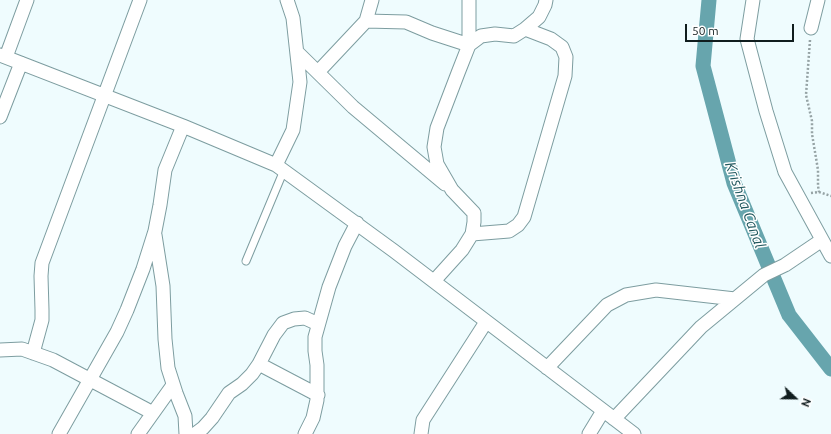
<!DOCTYPE html>
<html>
<head>
<meta charset="utf-8">
<style>
  body { margin:0 }
  #map { position:relative; width:831px; height:434px; overflow:hidden; background:#effcfe; font-family:Ubuntu,sans-serif }
  canvas { display:block }
  .north { position:absolute; left:775px; top:378px; width:40px; height:40px; -webkit-text-stroke:3px #fff; paint-order:stroke; rotate:112deg; font-size:11px; font-weight:700; line-height:16px; text-align:center; color:#101d1e }
  .north::after { content:''; display:block; margin:auto; width:14px; height:18px; background:#101d1e; clip-path:polygon(50% 0,100% 100%,50% 72%,0 100%) }
  .scale { position:absolute; left:685px; top:24px; width:109px; height:18px; box-sizing:border-box; border:2px solid #101d1e; border-top:0; padding-left:5px; font-size:12px; line-height:14px; white-space:nowrap; color:#101d1e; -webkit-text-stroke:3px #fff; paint-order:stroke }
</style>
</head>
<body>
<div id="map">
<canvas width="831" height="434"></canvas>
<div class="north">N</div>
<div class="scale">50 m</div>
</div>
<script>
const ctx = document.querySelector('canvas').getContext('2d');
ctx.lineJoin = 'round';
const shape = rows => new Path2D(rows.map(r => 'M' + r).join(''));
function trace(path, color, width, dash) { ctx.strokeStyle = color; ctx.lineWidth = width; ctx.lineCap = dash ? 'butt' : 'round'; ctx.setLineDash(dash || []); ctx.stroke(path); }
function label(font, color, halo, rows, align = 'center') {
  ctx.font = font + ' Ubuntu,sans-serif'; ctx.lineWidth = 3; ctx.setLineDash([]); ctx.textBaseline = 'middle'; ctx.strokeStyle = halo; ctx.fillStyle = color; for (const [text, x, y, turn = 0] of rows) {
    ctx.save(); ctx.translate(x, y); ctx.rotate((+turn || 0) * Math.PI / 180); ctx.textAlign = isNaN(turn) ? turn : align; if (halo) ctx.strokeText(text, 0, 0); ctx.fillText(text, 0, 0); ctx.restore();
  }
}
trace(shape([
  [709,0,703,66,734,183,789,315,831,369]
]), '#67a5ad', 15);
const service = shape([
  [246,261,284,170]
]);
const minor = shape([
  [372,0,366,21,406,22,432,33,469,45,469,0],
  [753,0,747,39,766,111,785,172,831,256],
  [811,28,818,0],
  [297,52,353,107,445,184],
  [0,55,183,126,276,165,394,251,634,434],
  [6,57,27,0],
  [318,72,366,21],
  [0,117,21,63],
  [276,165,293,130,300,82,293,18,287,0],
  [472,234,509,231,518,225,524,217,565,76,566,57,562,47,551,39,525,29],
  [155,235,163,286,165,339,168,368,176,393,185,416,186,434],
  [434,281,462,250,472,234,474,222,474,213,452,190,437,164,434,147,437,128,458,73,469,45,481,36,495,34,514,36,525,29,539,17,545,5,546,0],
  [0,350,22,349,53,360,153,413],
  [33,353,42,320,42,310,41,276,42,263,140,0],
  [259,364,318,395],
  [547,368,607,305,626,295,656,290,735,299],
  [614,419,701,327,764,275,785,265,822,240],
  [59,434,117,332,127,310,143,269,155,231,160,205,165,170,183,126],
  [138,434,173,385],
  [195,434,203,428,212,418,229,393,242,384,252,374,259,364,274,335,283,323,294,319,305,318,318,324],
  [305,434,313,418,317,400,317,365,315,351,315,337,329,287,345,246,357,223],
  [421,434,423,420,486,322],
  [589,434,603,411]
]);
trace(service, '#7d9da0', 9);
trace(minor, '#7d9da0', 15);
trace(shape([
  [810,40,806,95,812,121,812,134,818,170,818,186,819,192],
  [811,193,819,192,831,196]
]), '#96a3a5', 2.5, [2, 2]);
trace(service, '#fff', 7);
trace(minor, '#fff', 13);
label('italic 15px', '#21575d', '#fff', [
  ["Krishna Canal",745,205,70]
]);
</script>
</body>
</html>
